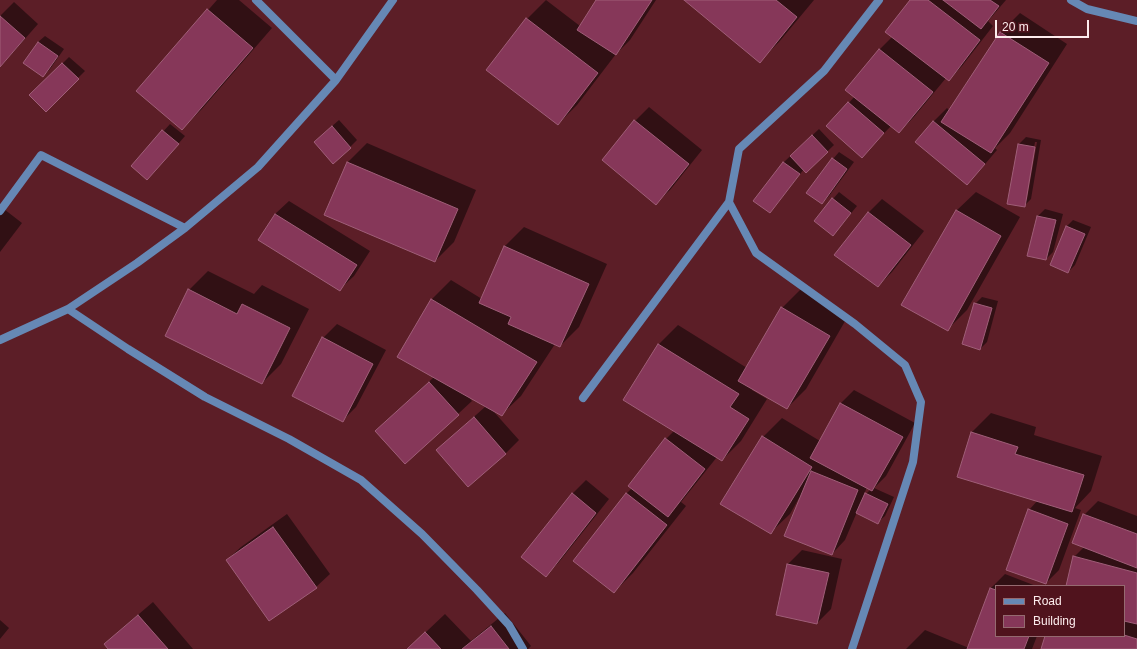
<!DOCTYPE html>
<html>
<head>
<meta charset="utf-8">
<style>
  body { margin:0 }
  #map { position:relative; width:1137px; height:649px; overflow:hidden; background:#5c1e27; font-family:Arial,sans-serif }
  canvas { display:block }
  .legend { position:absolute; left:995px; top:585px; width:130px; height:52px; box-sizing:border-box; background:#50131d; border:1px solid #956a70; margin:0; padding:5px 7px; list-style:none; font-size:12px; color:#fdeced }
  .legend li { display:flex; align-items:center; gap:8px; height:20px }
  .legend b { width:20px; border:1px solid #956a70 }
  .scale { position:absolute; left:995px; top:20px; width:94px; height:18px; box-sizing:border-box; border:2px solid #fdeced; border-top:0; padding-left:5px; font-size:12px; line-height:14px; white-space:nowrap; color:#fdeced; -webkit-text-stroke:3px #50131d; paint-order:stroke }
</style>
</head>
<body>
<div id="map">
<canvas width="1137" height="649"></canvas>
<ul class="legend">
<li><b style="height:5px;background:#6688b5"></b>Road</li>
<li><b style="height:11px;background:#863759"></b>Building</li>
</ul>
<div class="scale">20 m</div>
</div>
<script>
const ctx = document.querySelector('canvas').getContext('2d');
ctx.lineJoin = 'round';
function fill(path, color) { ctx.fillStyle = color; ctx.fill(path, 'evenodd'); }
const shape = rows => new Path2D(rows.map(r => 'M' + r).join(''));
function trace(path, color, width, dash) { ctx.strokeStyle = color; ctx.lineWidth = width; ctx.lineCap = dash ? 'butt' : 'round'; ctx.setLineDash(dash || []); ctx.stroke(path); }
fill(shape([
  [217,0,239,0,272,28,201,110,181,129,137,91],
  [546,0,580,26,597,0,656,0,630,40,616,54,577,105,558,124,527,19],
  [685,0,814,0,779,42,760,61],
  [911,0,1006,0,988,21,993,26,962,66,949,80,946,78,913,118,899,132,891,126,862,156,828,126,855,96,879,50,892,37],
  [14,2,38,24,0,67,0,16],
  [1020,13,1067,44,1010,133,995,148,997,150,980,170,967,184,933,122,947,108,950,111,1000,33],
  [45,36,64,49,50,69,43,76,38,42],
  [69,57,85,71,46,110,31,95],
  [649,107,702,150,670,190,656,203,635,121],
  [339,120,357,140,350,147,322,135],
  [170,124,185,136,154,172,132,166],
  [819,129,834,145,806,172,804,169,776,205,769,212,755,200,784,162],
  [1026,137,1041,140,1031,199,1024,206,1019,144],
  [1035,142,1037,142,1027,199,1025,199],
  [367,143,476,190,454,242,435,261,325,214,348,162],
  [839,152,854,162,829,196,822,203,833,159],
  [839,192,857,206,833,235,833,199],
  [976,192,1020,217,967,310,948,329,956,211],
  [882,199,924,231,892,272,878,286,868,213],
  [289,201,370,251,354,276,340,289,260,239,275,214],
  [0,206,22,223,0,252],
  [1045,209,1063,214,1053,252,1046,259,1028,255,1038,216],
  [1073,220,1091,227,1075,265,1068,272,1066,227],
  [524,227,607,264,579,327,560,346,555,344,521,396,501,415,494,412,519,440,506,453,468,485,437,450,486,406,469,397,472,401,405,463,376,431,434,377,432,299,451,280,482,299,505,246],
  [208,271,254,294,262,285,309,309,281,364,262,383,189,290],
  [801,289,848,316,806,389,787,408,753,388,752,390,767,399,741,441,722,460,717,457,681,502,686,506,633,573,614,592,626,494,632,488,666,439,674,431,624,399,659,344,678,325,747,368,782,308],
  [982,297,998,301,987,342,980,349,975,304],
  [337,324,386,350,356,407,342,421,323,338],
  [854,390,915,423,886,476,874,488,894,497,885,516,878,522,857,512,845,540,832,554,799,498,790,514,770,533,763,437,782,418,820,441,840,404],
  [867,487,871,489,863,497],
  [991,413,1036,427,1034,435,1102,456,1091,491,1075,508,1081,510,1059,570,1046,583,1029,510,1038,500,971,433],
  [586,480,609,499,559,562,546,575,572,494],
  [1098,501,1137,516,1137,649,1042,649,1046,636,1124,636,1124,586,1067,586,1074,557,1084,547,1084,515],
  [287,514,330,574,316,587,227,560,241,547],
  [802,550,842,559,831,609,817,623,777,614,788,564],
  [1005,574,1036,586,996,586,996,636,1037,636,1032,649,906,649,925,630,969,648,991,588],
  [153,602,193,649,109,649,105,644,119,631],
  [505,613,531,646,528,649,408,649,445,614,471,641],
  [0,620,9,628,0,639]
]), '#0007');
const building = shape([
  [596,0,652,0,616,55,577,30,596,0],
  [684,0,776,0,797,17,760,63,684,0],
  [910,0,928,0,980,40,949,81,885,32,910,0],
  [943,0,990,0,999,6,981,29,943,0],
  [207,9,253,48,182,130,136,91,207,9],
  [0,16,25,38,0,67,0,16],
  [526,18,598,73,558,125,486,70,526,18],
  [1000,32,1049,63,991,153,941,122,1000,32],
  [38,42,58,56,43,77,23,63,38,42],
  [879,49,933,92,899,133,845,90,879,49],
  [62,63,79,79,46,112,29,95,62,63],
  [848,102,884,133,862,158,826,126,848,102],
  [634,120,689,164,656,205,602,160,634,120],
  [933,121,985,164,967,185,915,142,933,121],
  [332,126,351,148,333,164,314,142,332,126],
  [162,130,179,144,147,180,131,166,162,130],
  [812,135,828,152,806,173,790,156,812,135],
  [1018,144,1035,147,1025,207,1007,204,1018,144],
  [832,158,847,169,822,204,806,193,832,158],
  [347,162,458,209,435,262,324,215,347,162],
  [783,162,800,174,770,213,753,201,783,162],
  [832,198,851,213,833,236,814,221,832,198],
  [956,210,1001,236,948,331,901,305,956,210],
  [868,212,911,245,878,287,834,255,868,212],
  [275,214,357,265,340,291,258,240,275,214],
  [1037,216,1056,220,1046,260,1027,256,1037,216],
  [1066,226,1085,234,1068,273,1050,265,1066,226],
  [504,246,589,284,560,347,508,324,511,317,479,303,504,246],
  [188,289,237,314,242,304,290,328,262,384,165,336,188,289],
  [431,299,537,362,502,416,397,357,431,299],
  [974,303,992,308,980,350,962,344,974,303],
  [781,307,830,336,787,409,738,381,781,307],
  [322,337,373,364,343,422,292,396,322,337],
  [658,344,739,394,730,407,749,419,722,461,623,400,658,344],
  [429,382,459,415,405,464,375,431,429,382],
  [840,403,903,437,872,491,810,458,840,403],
  [474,417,506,454,468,487,436,450,474,417],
  [971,432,1018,447,1015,454,1084,475,1072,512,957,477,971,432],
  [762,436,812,467,771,534,720,504,762,436],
  [665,438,705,469,668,517,628,486,665,438],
  [811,471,858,490,832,555,784,536,811,471],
  [572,493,596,513,546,577,521,557,572,493],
  [626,493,667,525,614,593,573,561,626,493],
  [865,493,888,504,878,524,856,513,865,493],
  [1028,509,1068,524,1046,584,1006,570,1028,509],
  [1083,514,1137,534,1137,568,1072,543,1083,514],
  [273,527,317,588,269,621,226,560,273,527],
  [1073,556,1137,573,1137,624,1124,621,1124,586,1066,586,1073,556],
  [787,564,829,573,817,624,776,615,787,564],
  [990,588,996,590,996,636,1029,636,1024,649,967,649,990,588],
  [138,615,168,649,108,649,104,644,138,615],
  [491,626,509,649,462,649,491,626],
  [425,632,441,649,407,649,425,632],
  [1124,635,1137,639,1137,649,1041,649,1045,636,1124,636,1124,635]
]);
fill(building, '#863759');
trace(building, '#9f5e78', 1);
trace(shape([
  [256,0,336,80],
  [1071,0,1087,9,1137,21],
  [0,211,41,155,185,228],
  [68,309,128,349,205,397,289,439,361,480,422,534,477,590,509,625,523,649],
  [0,340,68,309,137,263,185,228,258,167,336,80,393,0],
  [583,398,729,202],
  [852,649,913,462,921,402,905,365,855,324,756,253,729,202,739,149,824,71,879,0]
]), '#6688b5', 8);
</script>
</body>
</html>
